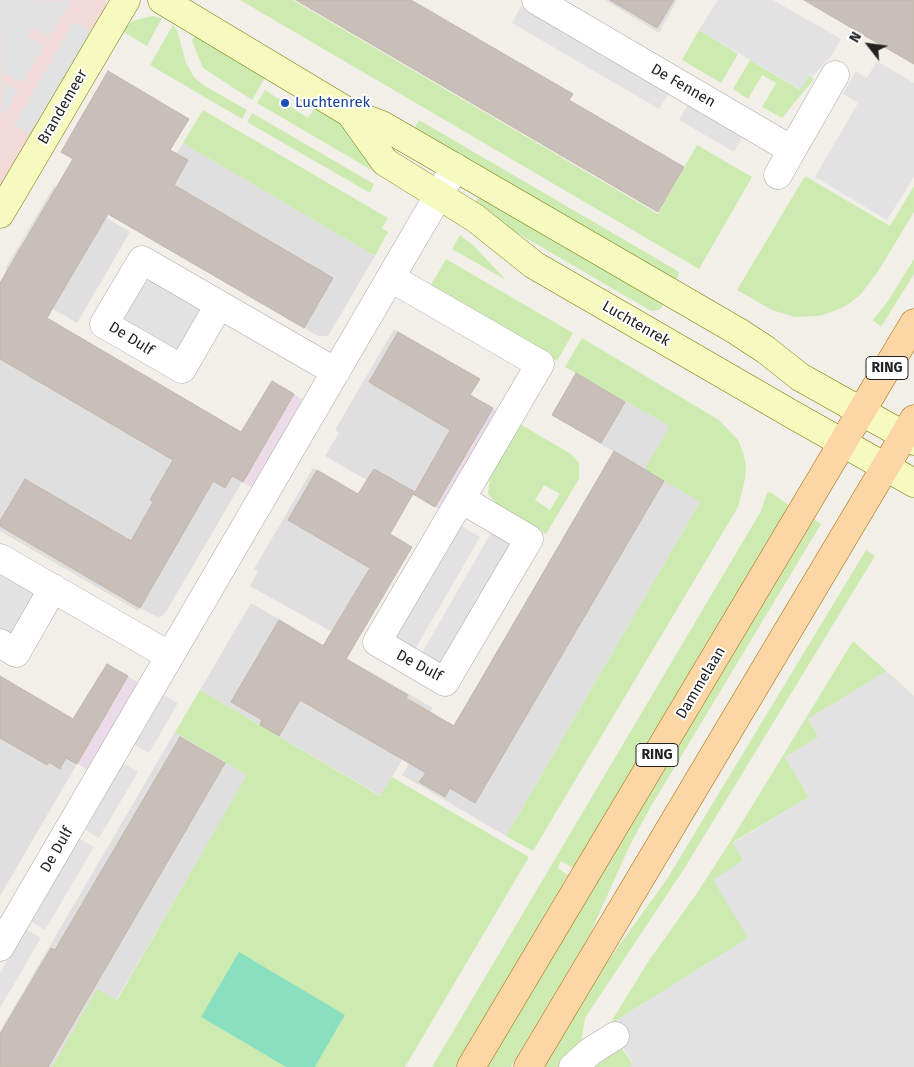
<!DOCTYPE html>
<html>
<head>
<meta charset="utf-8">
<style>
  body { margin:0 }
  #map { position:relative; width:914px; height:1067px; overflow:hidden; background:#f2efe9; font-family:"Fira Sans",sans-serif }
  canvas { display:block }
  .north { position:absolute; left:844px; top:20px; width:50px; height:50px; -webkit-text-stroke:4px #fff; paint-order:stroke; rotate:300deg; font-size:14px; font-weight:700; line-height:20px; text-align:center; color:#222 }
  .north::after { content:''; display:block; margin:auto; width:18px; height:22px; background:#222; clip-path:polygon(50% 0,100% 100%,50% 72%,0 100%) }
</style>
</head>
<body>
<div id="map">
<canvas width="914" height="1067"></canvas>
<div class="north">N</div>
</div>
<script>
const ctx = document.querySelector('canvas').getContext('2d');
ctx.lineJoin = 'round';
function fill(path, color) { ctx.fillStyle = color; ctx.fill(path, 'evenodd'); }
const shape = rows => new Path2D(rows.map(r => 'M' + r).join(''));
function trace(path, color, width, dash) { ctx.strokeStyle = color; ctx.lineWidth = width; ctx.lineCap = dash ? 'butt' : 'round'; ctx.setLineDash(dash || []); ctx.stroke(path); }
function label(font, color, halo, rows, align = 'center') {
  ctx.font = font + ' "Fira Sans",sans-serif'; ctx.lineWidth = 4; ctx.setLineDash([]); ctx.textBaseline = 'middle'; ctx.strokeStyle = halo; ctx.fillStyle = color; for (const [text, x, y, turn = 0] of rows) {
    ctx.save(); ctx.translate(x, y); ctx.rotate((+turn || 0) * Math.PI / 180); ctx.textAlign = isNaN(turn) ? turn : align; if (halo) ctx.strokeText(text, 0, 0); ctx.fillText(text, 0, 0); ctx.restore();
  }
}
fill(shape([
  [605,0,677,0,659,33],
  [183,143,375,256,328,336,318,336,141,233,140,217],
  [54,186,130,232,77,323,2,279,7,270,5,269],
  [0,291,220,469,242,482,166,612,162,616,157,617,140,608,138,611,0,531],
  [394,329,479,379,407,503,325,456,339,433,335,430],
  [576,373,670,426,700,502,506,836,402,775,437,717,453,726,614,452,552,415],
  [313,468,399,518,332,632,250,586,258,571,254,569],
  [251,603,433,708,381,796,200,690],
  [0,676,77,764,0,896],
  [175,732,248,775,116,1000,97,990,52,1067,0,1067,0,1031]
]), '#e0dfdf');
fill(shape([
  [0,0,106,0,106,4,104,11,0,189]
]), '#f2dad9');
fill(shape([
  [272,381,305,401,254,489,220,469],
  [470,395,498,412,440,510,412,494],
  [107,664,139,683,88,770,55,751]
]), '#ebdbe8');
fill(shape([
  [240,0,293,0,658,214,697,145,752,177,699,269],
  [152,16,162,18,147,46,122,31,133,21],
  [173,25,177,30,186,63,194,77,203,85,247,110,242,119,150,65],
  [699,30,738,54,721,83,682,60],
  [195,36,264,76,265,78,252,100,203,68,194,46,192,40],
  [750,60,800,90,809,75,814,79,782,118,762,107,776,83,762,75,748,99,733,89],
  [265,90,308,118,316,106,337,118,382,171,380,175,257,103],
  [203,110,388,218,382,228,388,232,375,256,183,143],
  [252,113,374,184,370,193,247,122],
  [419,120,676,270,679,273,677,279,675,281,414,129],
  [805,176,890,226,914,186,914,212,879,270,861,294,846,306,834,311,819,316,795,317,772,310,737,290],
  [481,195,663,302,662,307,659,310,651,311,478,210,476,201],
  [460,235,473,245,506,280,452,249],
  [446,259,573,333,557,361,430,287],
  [914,259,914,274,881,327,873,320,888,301],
  [582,338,719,420,738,440,743,452,746,465,745,479,738,507,533,851,506,836,700,502,645,469,670,426,565,367],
  [520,424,571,454,579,463,579,479,546,534,499,507,488,494,490,475],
  [544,485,560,494,550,510,535,500],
  [770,492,790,506,573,868,561,861,558,868,568,875,456,1067,432,1067,761,511,767,493],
  [814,519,821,524,650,808,630,845,589,936,511,1067,487,1067],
  [866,550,875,556,684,869,585,1018,581,1043,570,1050,558,1067,544,1067,610,958,667,879],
  [853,641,914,696,883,675,808,719,819,737,785,757,809,797,733,842,743,860,748,938,609,1025,648,962,697,893,730,842],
  [200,690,380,796,392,777,529,857,405,1067,315,1067,345,1015,201,1017,286,1067,52,1067,97,989,117,1000,247,775,175,732],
  [622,1048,633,1065,629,1067,594,1067]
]), '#cdebb0');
fill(shape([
  [239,952,345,1015,315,1067,286,1067,201,1017]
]), '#88e0be');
fill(shape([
  [0,0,72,1,49,38,32,28,28,36,45,46,22,83,5,73,1,81,18,91,2,117],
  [718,0,773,0,841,39,832,55,813,76,809,75,801,90,699,30],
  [521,6,669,93,659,109,512,23],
  [74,21,92,32,32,135,14,125],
  [877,61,914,83,914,177,887,220,815,177,858,103,843,94,856,71,867,78],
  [688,104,743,135,734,152,679,120],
  [147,278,201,310,176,351,123,320],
  [460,525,480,537,414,651,394,640],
  [492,531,512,543,440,666,421,655],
  [0,573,34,594,10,635,0,629],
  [886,671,914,696,914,1067,629,1067,633,1064,609,1025,748,938,713,880,743,860,733,843,809,797,785,757,819,737,808,719],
  [162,694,178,703,149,753,133,744],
  [123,763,138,772,99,838,84,829],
  [78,838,94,847,45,930,30,921],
  [25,929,41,938,0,1008,0,973]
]), '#e2e2e2');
const building = shape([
  [296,0,411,0,573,94,569,100,684,167,658,212,296,0],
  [610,0,674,0,657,28,610,0],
  [804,0,914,0,914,64,860,33,804,0],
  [108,71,189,119,170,150,188,160,174,185,333,278,304,328,108,214,82,258,47,318,241,432,272,381,294,394,243,482,232,476,225,488,213,481,212,483,140,608,0,526,0,521,25,479,131,541,153,502,150,500,173,460,0,359,0,283,73,159,61,152,108,71],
  [398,332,480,379,470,395,493,408,435,507,413,494,390,534,412,547,346,659,408,695,406,698,454,726,614,451,664,481,475,803,450,788,445,797,419,782,426,773,300,700,279,736,260,725,262,720,231,702,279,620,323,646,370,568,288,520,317,470,358,494,374,469,415,492,450,430,369,382,398,332],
  [576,373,625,402,601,443,552,415,576,373],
  [107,664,128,676,77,764,66,758,60,769,49,762,47,765,0,738,0,676,73,719,107,664],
  [180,737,225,763,48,1067,0,1067,0,1034,51,948,55,950,180,737]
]);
fill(building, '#c7bfb8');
trace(building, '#c4b6ab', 1);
const street = shape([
  [536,0,792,150,778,175],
  [792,150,835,75],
  [391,278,540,364,461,499],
  [219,305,182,369,104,324,142,260,336,372],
  [461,499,529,539,445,682,377,642,461,499],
  [0,558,170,656],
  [0,643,16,653,53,588],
  [0,947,455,167],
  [573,1067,591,1051,615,1036]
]);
const secondary = shape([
  [162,0,350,113,382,125,737,331,766,350,800,377,914,441],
  [350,113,385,162,475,218,534,265,795,416,914,483],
  [0,214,126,0]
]);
const primary = shape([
  [471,1067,914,323],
  [528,1067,914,419]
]);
trace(street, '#a9a9a9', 29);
trace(secondary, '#707d05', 29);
trace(primary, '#a06b00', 29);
trace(street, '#fff', 28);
trace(secondary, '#f7fabf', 28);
trace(primary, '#fcd6a4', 28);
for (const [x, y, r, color] of [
  [285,103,5,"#1a4fb4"]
]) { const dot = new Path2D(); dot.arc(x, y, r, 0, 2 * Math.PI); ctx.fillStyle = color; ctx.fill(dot); trace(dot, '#fff', 2); }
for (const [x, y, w] of [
  [887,368,42],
  [657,755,42]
]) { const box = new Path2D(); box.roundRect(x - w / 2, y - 11.5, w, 23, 4); ctx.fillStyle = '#fff'; ctx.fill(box); trace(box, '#222', 1); }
label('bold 14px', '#222', null, [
  ["RING",887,368],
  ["RING",657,755]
]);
label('15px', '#222', '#fff', [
  ["De Fennen",683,86,30],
  ["Brandemeer",63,107,-60],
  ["Luchtenrek",636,324,30],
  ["De Dulf",131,339,32],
  ["De Dulf",419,666,28],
  ["Dammelaan",701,683,-59],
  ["De Dulf",57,850,-60]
]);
label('15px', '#164399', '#fff', [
  ["Luchtenrek",295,103]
], 'left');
</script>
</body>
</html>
